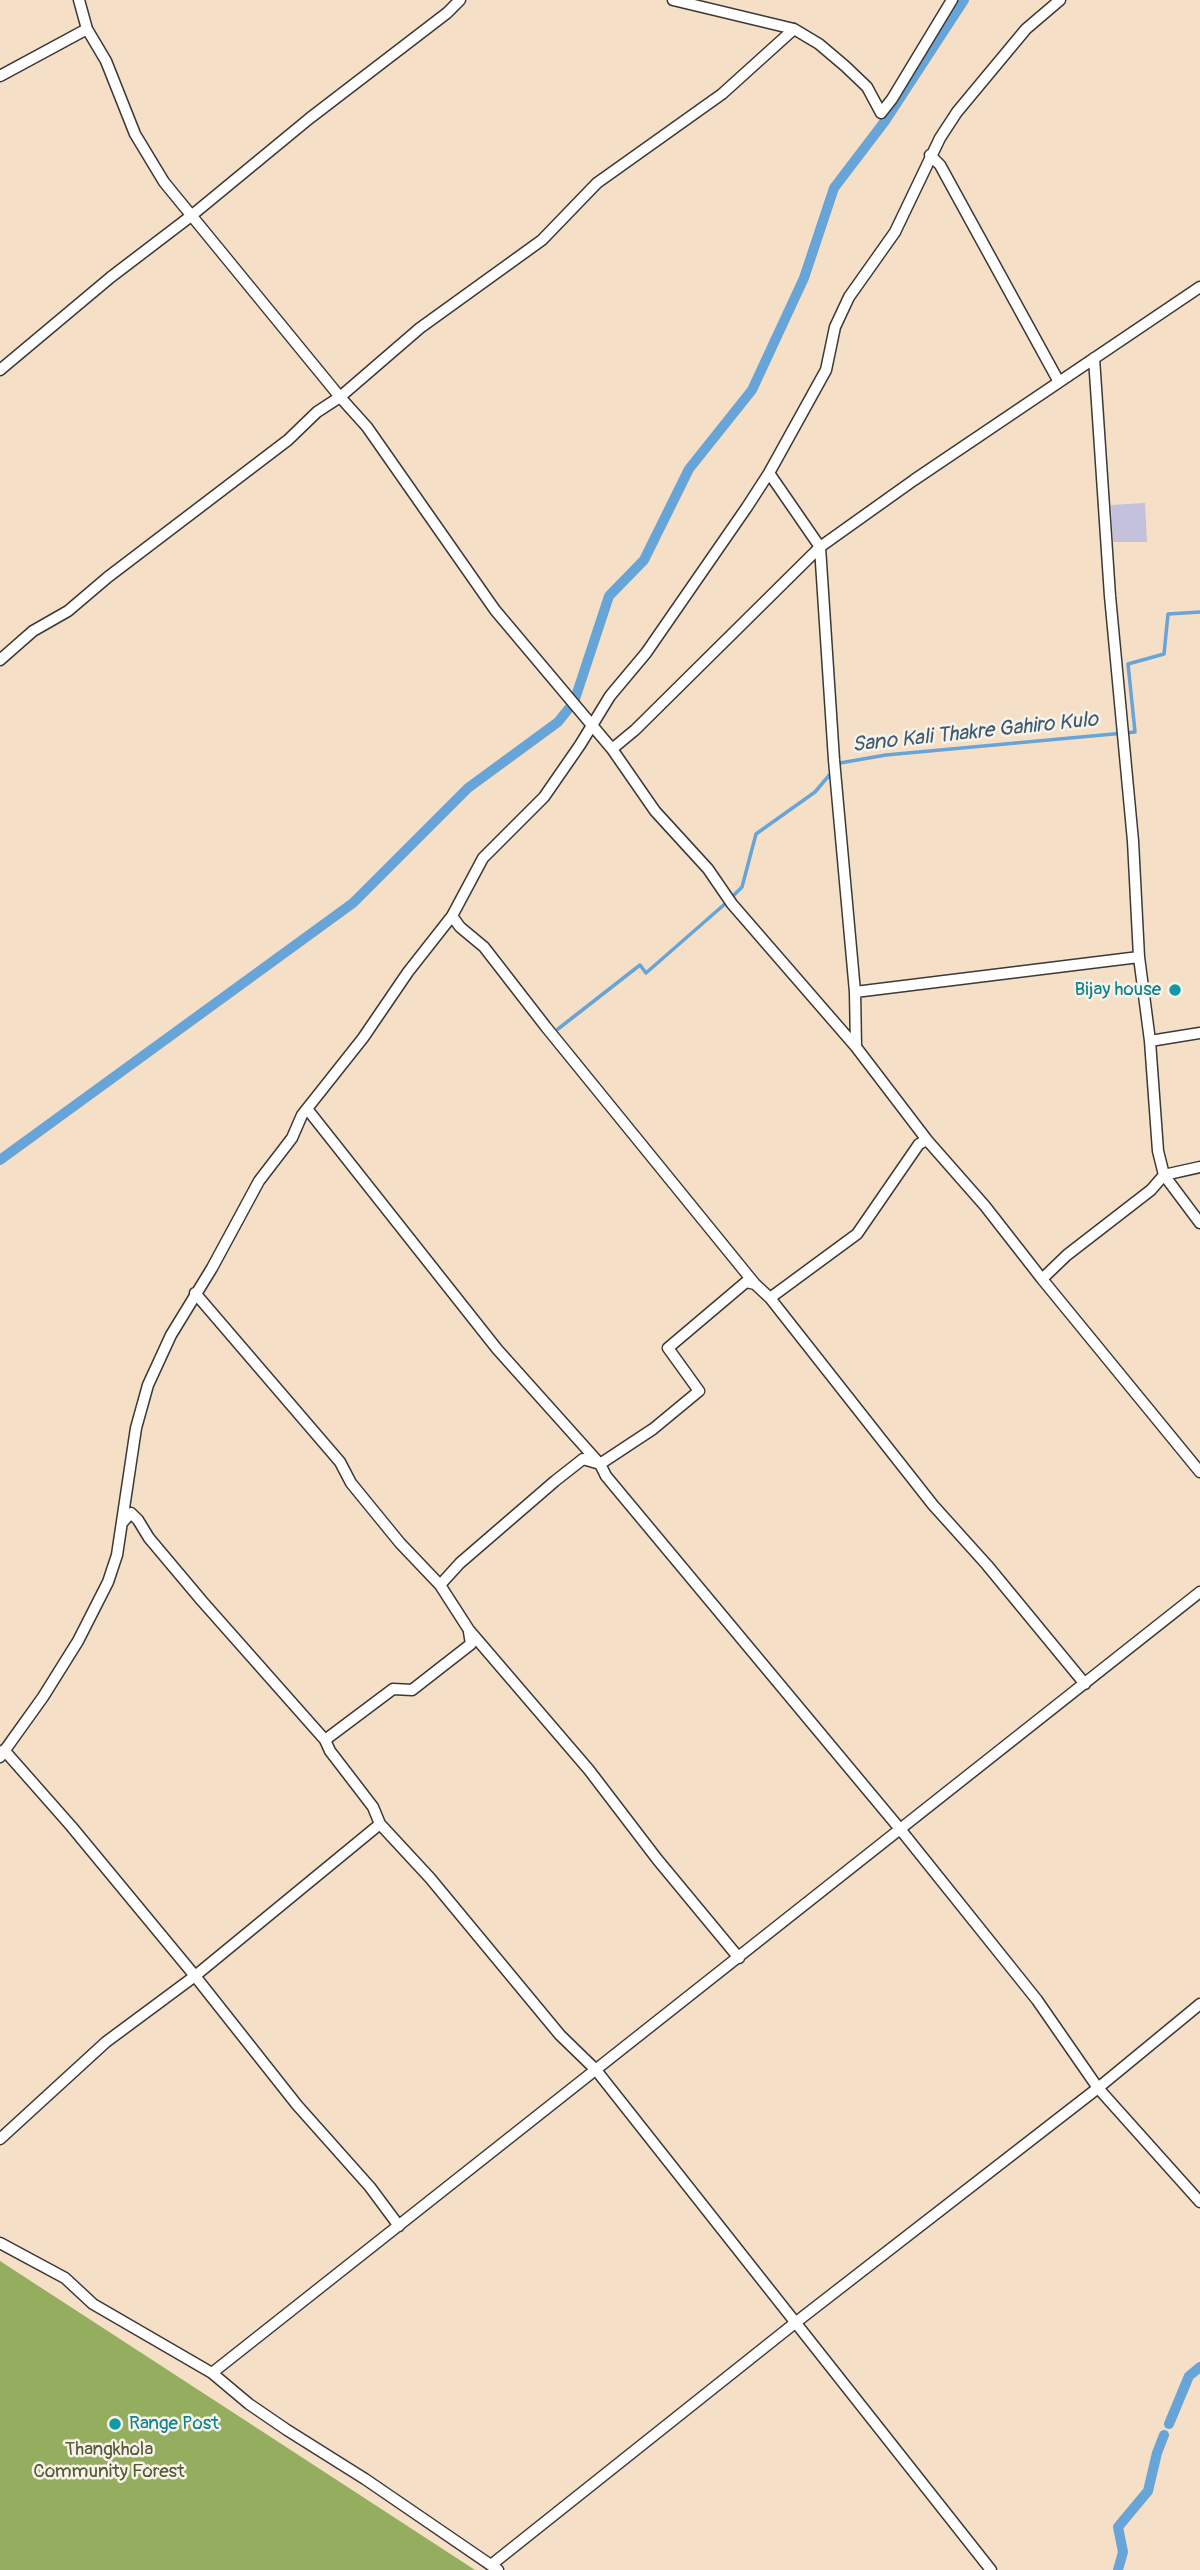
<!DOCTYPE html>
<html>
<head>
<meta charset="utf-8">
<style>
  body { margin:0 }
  canvas { display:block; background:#f5dfc6 }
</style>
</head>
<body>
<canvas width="1200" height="2570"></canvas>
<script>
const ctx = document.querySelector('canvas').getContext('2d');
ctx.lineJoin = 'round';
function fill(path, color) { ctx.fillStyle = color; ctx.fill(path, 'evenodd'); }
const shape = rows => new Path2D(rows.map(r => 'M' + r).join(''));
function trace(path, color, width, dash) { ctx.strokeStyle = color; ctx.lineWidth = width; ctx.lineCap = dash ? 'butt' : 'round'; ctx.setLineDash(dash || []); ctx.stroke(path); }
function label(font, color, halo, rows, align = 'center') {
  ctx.font = font + ' Pangolin,sans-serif'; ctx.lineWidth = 5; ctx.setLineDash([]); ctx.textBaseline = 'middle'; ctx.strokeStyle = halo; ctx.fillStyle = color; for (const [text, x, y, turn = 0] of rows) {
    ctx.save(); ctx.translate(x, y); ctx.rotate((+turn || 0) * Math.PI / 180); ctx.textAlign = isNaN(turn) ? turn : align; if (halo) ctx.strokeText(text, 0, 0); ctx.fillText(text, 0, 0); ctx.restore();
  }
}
fill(shape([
  [1145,503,1147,542,1113,542,1111,505]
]), '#c3c1db');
fill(shape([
  [0,2261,240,2417,475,2570,0,2570]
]), '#95ad5f');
trace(shape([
  [837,766,840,763,886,755,1135,732,1128,664,1164,654,1168,614,1200,612],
  [558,1029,640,965,646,973,726,903,742,887,756,834,815,792,832,772]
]), '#67a4d8', 3.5);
trace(shape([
  [0,1160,353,903,468,788,558,722,574,702,609,596,644,560,689,469,752,390,804,278,834,188,885,121,964,0],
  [1169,2424,1189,2376,1200,2367],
  [1118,2570,1123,2552,1118,2527,1148,2491,1157,2453,1164,2435]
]), '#67a4d8', 10);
const street = shape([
  [79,0,87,29,106,61,135,134,164,182,340,397,420,328,542,240,597,183,722,94,794,29,819,44,845,66,867,87,881,113,892,99,952,0],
  [673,0,794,29],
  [0,76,87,29],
  [930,155,940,165,1059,382],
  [1094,358,1110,596,1133,841,1139,957,1150,1041,1158,1151,1164,1175,1200,1223],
  [0,370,111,277,191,216,310,118,447,13,460,0],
  [769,473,820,547,834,760,855,992,856,1047],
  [0,660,33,631,68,611,108,577,288,440,317,412,340,397,367,427,495,610,612,749,635,730,820,547,914,480,1200,287],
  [612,749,655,811,708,869,732,904,856,1047,927,1140],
  [452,916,460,927,484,947,546,1027,755,1284,770,1298,857,1234,919,1144,927,1140,985,1206,1042,1279,1067,1255,1151,1190,1164,1175,1200,1167],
  [855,992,1139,957],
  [1150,1041,1200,1033],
  [308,1110,497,1349,600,1464,606,1476,900,1829,1037,2000,1098,2088,1200,2202],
  [1042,1279,1200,1472],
  [195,1293,340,1462,351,1483,400,1543,440,1585],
  [770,1298,933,1505,987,1565,1085,1684],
  [123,1522,131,1513,138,1520,149,1538,202,1601,325,1740,330,1751,373,1807,380,1824,430,1878,560,2035,596,2070,991,2570],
  [325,1740,393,1689,412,1690,471,1644,469,1632],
  [4,1750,71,1826,195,1976,297,2105,370,2187,399,2226],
  [0,1757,43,1697,78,1641,108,1582,117,1555,136,1428,148,1385,171,1335,212,1268,259,1181,292,1138,302,1115,363,1038,408,972,452,916,483,858,544,797,580,745,610,696,646,653,747,507,769,473,826,370,835,327,849,297,895,232,940,138,957,112,1026,29,1060,0],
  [739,1958,657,1859,589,1770,469,1630,440,1585,460,1563,555,1481,583,1459,600,1464,653,1429,699,1391,668,1348,746,1282,755,1284],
  [0,2139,106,2042,195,1976,380,1824],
  [0,2243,65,2278,93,2304,212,2373,249,2404,287,2430,365,2479,498,2570],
  [212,2373,1200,1592],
  [491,2565,795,2323,1098,2088,1200,2004]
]);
trace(street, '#3d3936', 13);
trace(street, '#fff', 10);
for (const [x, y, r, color] of [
  [1175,990,7,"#0f9aa8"],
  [115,2424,7,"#0f9aa8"]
]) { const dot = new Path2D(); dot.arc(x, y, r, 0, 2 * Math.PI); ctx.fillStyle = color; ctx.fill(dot); trace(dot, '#f7f3e8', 2.5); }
label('19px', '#0d838f', '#f7f3e8', [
  ["Bijay house",1161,990],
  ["Range Post",129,2424,"left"]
], 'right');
label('19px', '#545938', '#f7f3e8', [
  ["Thangkhola",109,2450],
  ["Community Forest",109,2472]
]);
label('italic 21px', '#3e5971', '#f7f3e8', [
  ["Sano Kali Thakre Gahiro Kulo",975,733,-6]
]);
</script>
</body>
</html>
